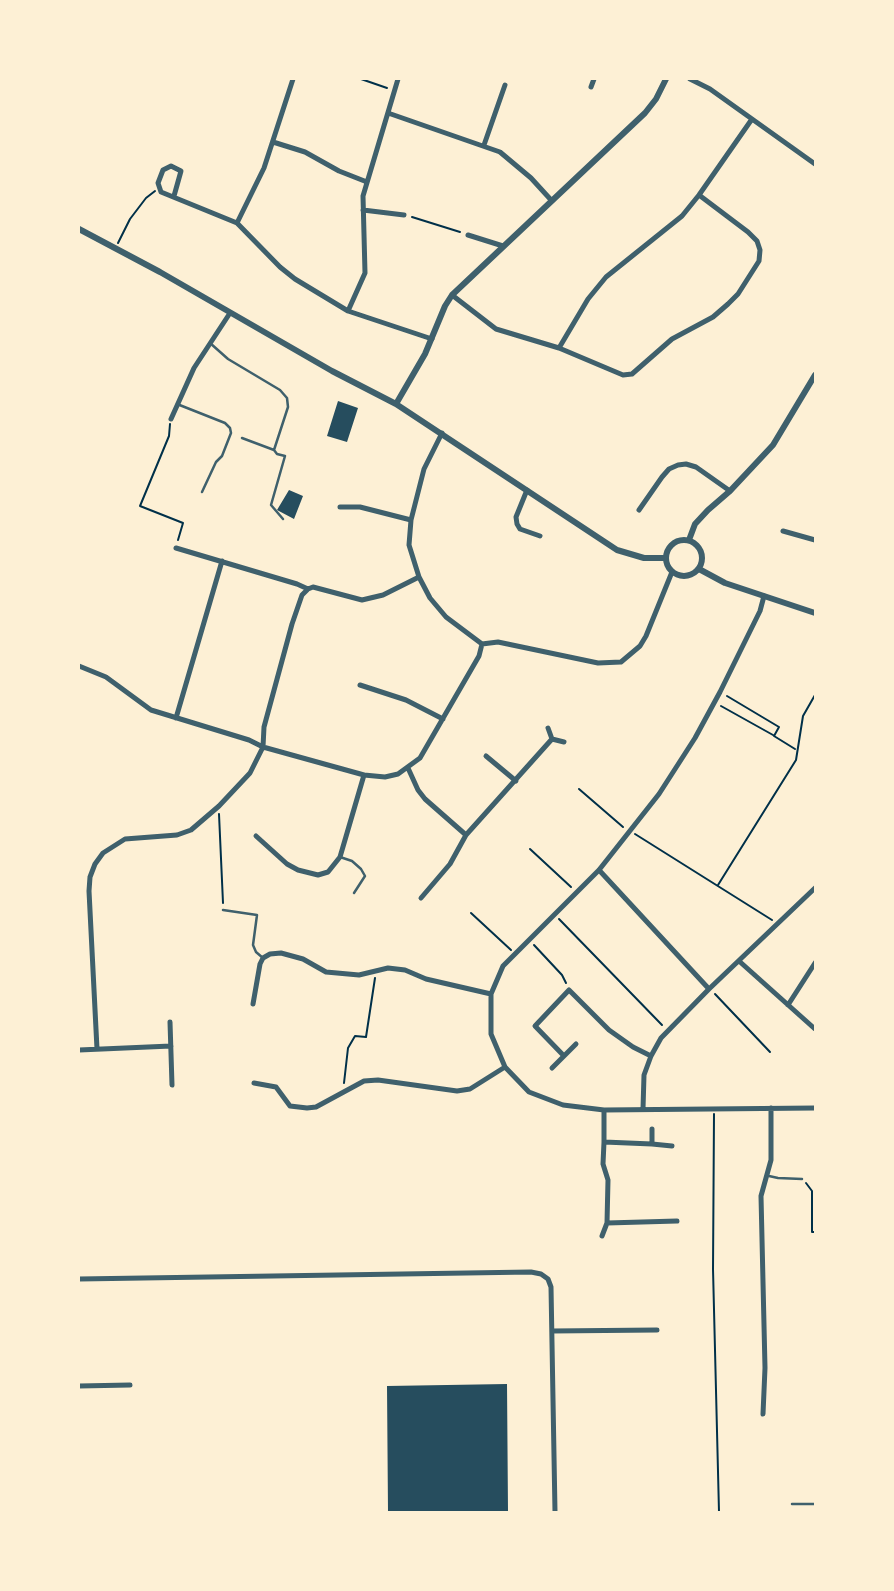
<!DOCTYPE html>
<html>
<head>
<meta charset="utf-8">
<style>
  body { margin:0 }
  #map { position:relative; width:894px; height:1591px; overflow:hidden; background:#fdf0d5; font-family:Raleway,sans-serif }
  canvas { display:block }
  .frame { position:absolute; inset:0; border:80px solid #fdf0d5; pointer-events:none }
</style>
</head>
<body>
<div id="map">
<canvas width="894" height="1591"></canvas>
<div class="frame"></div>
</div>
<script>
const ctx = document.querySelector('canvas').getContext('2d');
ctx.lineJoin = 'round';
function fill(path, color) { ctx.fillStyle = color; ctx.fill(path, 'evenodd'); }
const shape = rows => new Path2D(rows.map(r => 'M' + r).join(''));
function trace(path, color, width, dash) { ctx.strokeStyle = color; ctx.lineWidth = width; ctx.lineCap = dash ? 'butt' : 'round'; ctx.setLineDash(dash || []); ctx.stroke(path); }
fill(shape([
  [338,401,358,408,347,442,327,436],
  [289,490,303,496,294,519,277,510],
  [507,1384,508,1512,388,1512,387,1386]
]), '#264d5e');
trace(shape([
  [361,79,387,88],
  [412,217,460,232],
  [118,243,130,219,146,198,155,191],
  [170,424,169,436,140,506,183,523,178,540],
  [727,696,779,727,774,736,795,749],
  [721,706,773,735],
  [579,789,623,827],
  [219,814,223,903],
  [635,834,772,920],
  [530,849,571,887],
  [718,885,796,760,803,716,815,695],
  [471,913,511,950],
  [559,919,662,1025],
  [534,945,562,975,566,983],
  [715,994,770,1052],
  [344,1083,348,1048,355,1036,366,1037,375,978],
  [714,1114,713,1269,719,1512],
  [806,1183,812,1191,812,1232,815,1232]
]), '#003049', 2);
trace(shape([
  [210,343,228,359,280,390,287,398,288,407,274,450,242,438],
  [177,404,225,423,230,428,231,433,222,456,216,462,202,492],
  [274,450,277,454,285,456,271,505,283,519],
  [340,857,352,861,361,869,365,876,354,893],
  [223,910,257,915,253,945,256,952,263,958],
  [769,1176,778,1178,802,1179],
  [792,1504,815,1504]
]), '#3f606c', 2.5);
trace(shape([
  [690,79,710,89,815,164],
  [591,87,594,79],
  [388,113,500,152,531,178,552,201],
  [273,142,305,152,339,171,367,182],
  [484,145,505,85],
  [174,196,181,171,171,166,163,170,158,183,161,192,237,223,280,267,295,279,348,311,432,339],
  [363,210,404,215],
  [237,223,264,168,293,79],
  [468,235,503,246],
  [452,295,496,329,559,348,623,375,632,374,672,339,713,317,728,304,738,294,759,261,760,250,757,241,748,232,699,195],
  [348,311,365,273,363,196,398,79],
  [559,348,588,299,606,277,682,216,699,195,752,119],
  [171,419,194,368,230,313],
  [442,433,424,469,411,520,409,545,419,577,430,598,446,617,482,644,498,642,598,663,621,662,640,646,646,636,672,572],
  [527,490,516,517,517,524,520,529,540,536],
  [340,507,360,507,411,520],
  [639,510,662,477,669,469,678,465,686,464,696,467,730,491],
  [783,531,815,540],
  [176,548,297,584,308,589,313,587,362,600,383,595,419,577],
  [764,596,760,611,720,692,695,738,659,794,599,870,503,966,491,994,491,1034,505,1067,529,1092,563,1105,604,1110,815,1108],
  [79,666,106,677,151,710,249,740,263,747,364,775,385,777,398,774,420,758,479,656,482,644],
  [360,685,406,700,443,719],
  [176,718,222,561],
  [548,728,552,739],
  [552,739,564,742],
  [486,756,516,781],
  [408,768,418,790,425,799,466,835],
  [256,836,287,864,298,870,318,875,328,872,340,857,364,775],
  [599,870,709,989],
  [421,898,450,864,466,835,552,739],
  [739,961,815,1029],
  [253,1004,260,964,263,958,270,954,281,953,303,959,326,972,359,975,388,968,405,970,426,979,491,994],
  [788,1005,815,963],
  [170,1022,172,1085],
  [97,1049,89,891,90,877,95,864,103,853,125,839,177,835,191,830,219,806,250,773,263,747,264,727,292,624,302,595,308,589],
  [79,1050,171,1046],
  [564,1056,535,1026,569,990,609,1030,633,1047,651,1056],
  [552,1068,576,1044],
  [254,1083,276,1087,290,1106,307,1108,316,1107,364,1081,378,1080,457,1091,470,1089,505,1067],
  [643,1109,644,1075,651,1056,661,1038,709,989,815,888],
  [604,1110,604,1142,652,1144,652,1129],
  [604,1142,603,1164,608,1180,607,1223,677,1221],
  [652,1144,672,1146],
  [602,1236,607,1223],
  [79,1279,531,1272,541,1274,548,1279,551,1287,555,1512],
  [552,1331,657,1330],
  [79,1386,130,1385],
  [763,1414,765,1368,761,1196,771,1160,771,1108]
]), '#3f606c', 5);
trace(shape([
  [79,229,160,272,332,371,396,404,617,550,644,558,666,558],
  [396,404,425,354,445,306,452,295,645,113,656,99,666,79],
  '666 558a18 18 0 1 1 36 0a18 18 0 1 1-36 0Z',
  [689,540,695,524,708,510,730,491,773,445,815,375],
  [699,569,725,583,815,613]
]), '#3f606c', 6);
</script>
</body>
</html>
